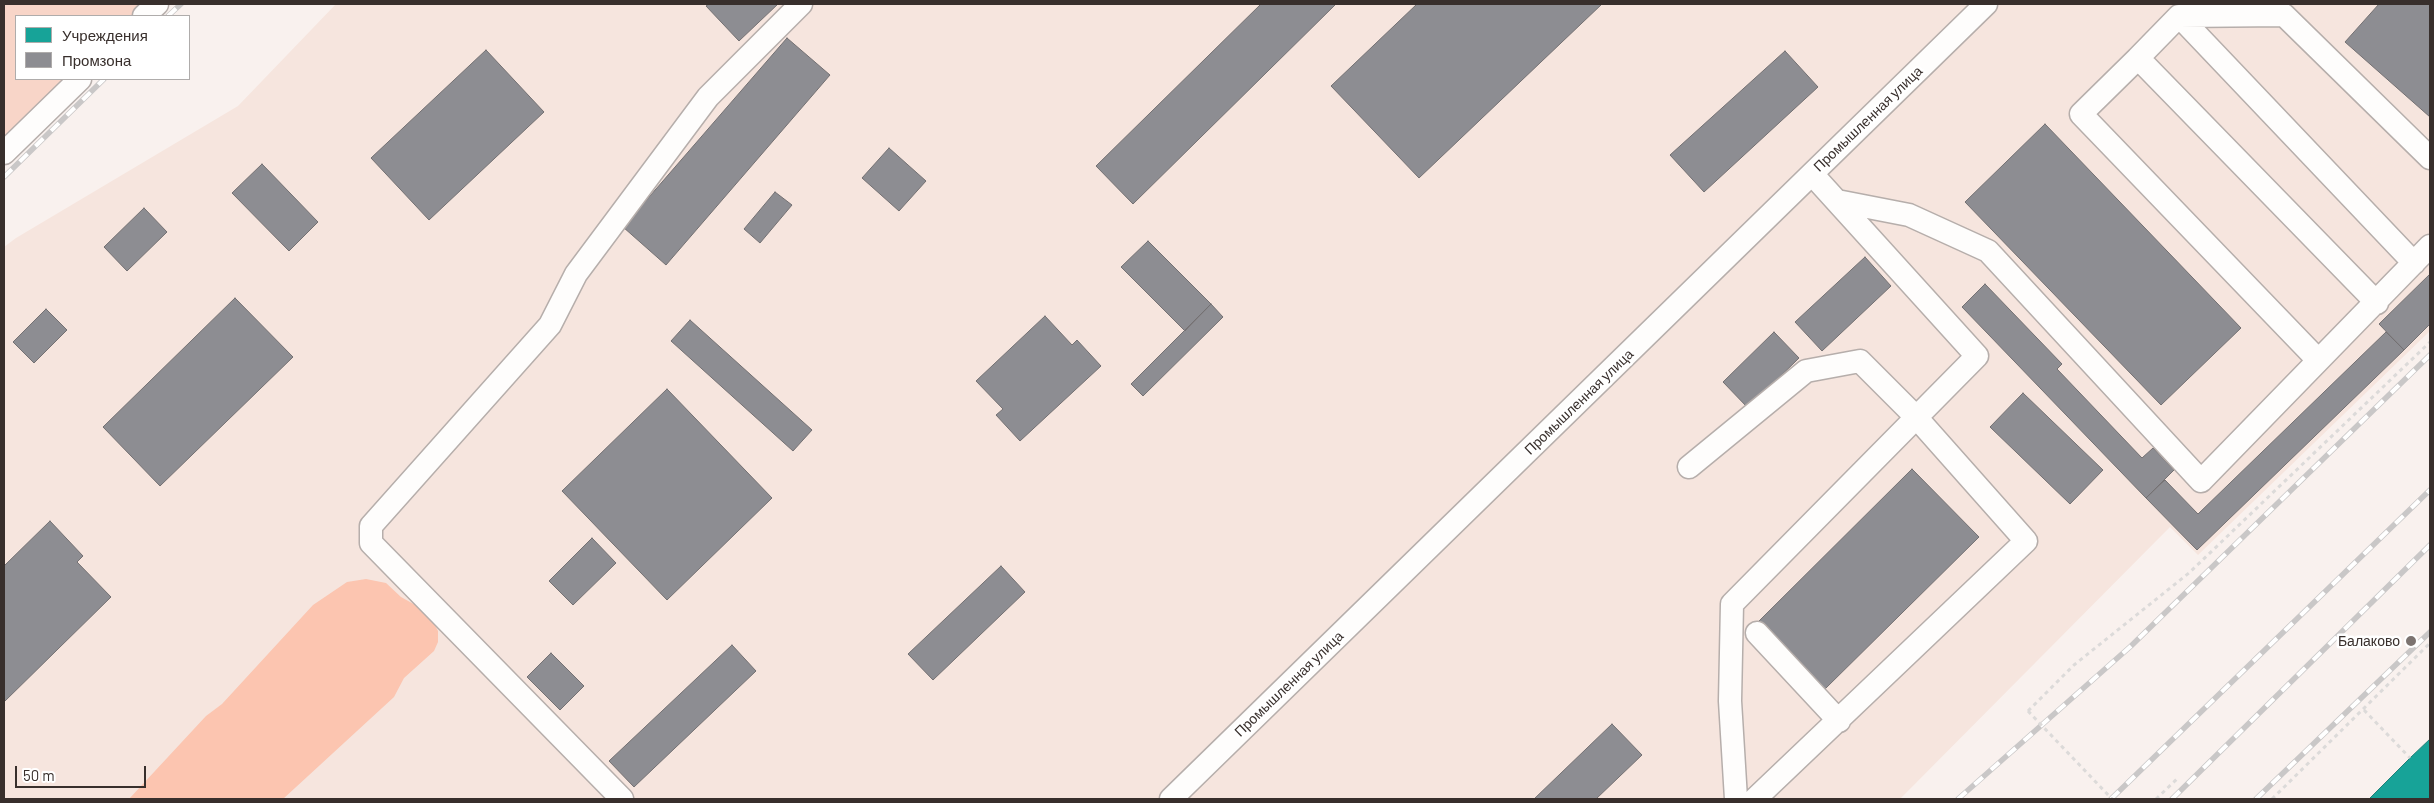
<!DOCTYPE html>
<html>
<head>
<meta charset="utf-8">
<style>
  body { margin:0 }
  #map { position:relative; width:2434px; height:803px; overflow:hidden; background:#f9f1ee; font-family:Barlow,sans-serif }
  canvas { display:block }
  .frame { position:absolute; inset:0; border:5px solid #382f2c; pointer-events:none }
  .legend { position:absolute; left:15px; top:15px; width:175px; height:65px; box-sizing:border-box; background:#fff; border:1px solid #afacab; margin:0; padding:6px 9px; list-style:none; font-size:15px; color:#382f2c }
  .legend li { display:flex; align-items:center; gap:10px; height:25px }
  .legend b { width:25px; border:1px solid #afacab }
  .scale { position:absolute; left:15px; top:766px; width:131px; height:22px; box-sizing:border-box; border:2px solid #382f2c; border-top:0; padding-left:6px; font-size:15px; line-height:18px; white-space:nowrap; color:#382f2c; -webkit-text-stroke:4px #fff; paint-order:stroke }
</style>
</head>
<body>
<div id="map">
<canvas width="2434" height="803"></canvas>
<div class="frame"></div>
<ul class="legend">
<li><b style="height:14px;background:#17a398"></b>Учреждения</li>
<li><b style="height:14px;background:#8d8d92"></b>Промзона</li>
</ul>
<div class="scale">50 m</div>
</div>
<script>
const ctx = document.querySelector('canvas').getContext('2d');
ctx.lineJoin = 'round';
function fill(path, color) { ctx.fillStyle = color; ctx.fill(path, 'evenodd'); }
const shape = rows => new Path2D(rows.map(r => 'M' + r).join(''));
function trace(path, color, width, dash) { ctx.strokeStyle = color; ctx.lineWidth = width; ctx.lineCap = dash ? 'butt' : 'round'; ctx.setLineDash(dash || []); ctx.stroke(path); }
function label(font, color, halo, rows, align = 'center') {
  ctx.font = font + ' Barlow,sans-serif'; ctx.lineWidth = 5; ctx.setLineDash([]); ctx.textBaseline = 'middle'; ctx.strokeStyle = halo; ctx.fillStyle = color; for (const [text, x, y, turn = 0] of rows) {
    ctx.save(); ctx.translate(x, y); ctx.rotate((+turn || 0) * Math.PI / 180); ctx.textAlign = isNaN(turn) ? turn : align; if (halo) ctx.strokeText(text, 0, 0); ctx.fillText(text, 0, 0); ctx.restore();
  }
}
fill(shape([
  [336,4,2430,4,2430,331,2198,555,2170,527,1900,799,4,799,4,247,16,238,238,106]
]), '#f6e5de');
fill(shape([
  [4,4,145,4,132,16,16,16,16,79,68,79,4,142]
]), '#f8d5c8');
fill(shape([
  [366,579,386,583,401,597,428,612,438,631,438,642,434,651,404,678,394,697,283,799,129,799,206,716,222,704,313,605,347,582]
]), '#fcc5b0');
const public = shape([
  [2430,739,2430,799,2369,799,2410,758,2430,739]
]);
fill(public, '#17a398');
trace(public, '#218078', 1);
const industry = shape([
  [709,4,778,4,739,41,706,6,709,4],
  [1261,4,1336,4,1133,204,1096,166,1261,4],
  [1417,4,1602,4,1419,178,1331,86,1417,4],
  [2379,4,2430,4,2430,117,2345,42,2379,4],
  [787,38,830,75,666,265,623,227,787,38],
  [486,50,544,112,429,220,371,158,486,50],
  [1785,51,1818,87,1704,192,1670,155,1785,51],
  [2045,124,2241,328,2161,405,1965,202,2045,124],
  [889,148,926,181,899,211,862,178,889,148],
  [262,164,318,222,289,251,232,193,262,164],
  [775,192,792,205,760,243,744,229,775,192],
  [144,208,167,232,127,271,104,247,144,208],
  [1148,241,1211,304,1185,331,1121,267,1148,241],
  [1865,257,1891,286,1822,351,1795,322,1865,257],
  [2430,274,2430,324,2404,350,2379,324,2430,274],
  [1985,284,2062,364,2057,369,2142,458,2153,448,2174,470,2146,498,1962,307,1985,284],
  [235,298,293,357,160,486,103,427,235,298],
  [1211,304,1223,317,1143,396,1131,384,1211,304],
  [46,309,67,330,34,363,13,342,46,309],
  [1045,316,1072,345,1077,340,1101,366,1020,441,996,415,1003,409,976,381,1045,316],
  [690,320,812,430,793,451,671,341,690,320],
  [1774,332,1799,358,1748,408,1723,382,1774,332],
  [2386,332,2404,350,2197,550,2146,498,2165,480,2198,514,2386,332],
  [667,389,772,498,667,600,562,491,667,389],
  [2023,393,2103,470,2070,504,1990,427,2023,393],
  [1912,469,1979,537,1825,689,1758,622,1912,469],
  [50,521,83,556,77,562,111,597,4,702,4,566,50,521],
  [592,538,616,563,573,605,549,581,592,538],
  [1001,566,1025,592,933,680,908,654,1001,566],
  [732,645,756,671,634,787,609,761,732,645],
  [551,653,584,686,560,710,527,677,551,653],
  [1612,724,1642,755,1596,799,1534,799,1612,724]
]);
fill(industry, '#8d8d92');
trace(industry, '#747173', 1);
const minor = shape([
  [144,16,157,4],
  [2179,16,2284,15,2430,158],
  [2138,58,2179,16,2414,263],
  [4,153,80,79],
  [1837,201,1909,215,1988,251,2201,481,2430,246],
  [2318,360,2081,114,2138,58,2377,303],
  [1689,467,1806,371,1860,361,1916,417,2026,541,1755,799],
  [1757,633,1839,721],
  [622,799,371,543,371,526,550,325,576,274,708,97,801,4],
  [1171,799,1986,4],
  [1736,799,1730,701,1732,604,1977,356,1812,174]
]);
trace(minor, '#b6aeab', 25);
trace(shape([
  [2364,710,2410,758],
  [2028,711,2074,665,2189,573,2430,342],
  [2156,799,2177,779],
  [2272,799,2430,643]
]), '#dcdad9', 3, [4, 4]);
trace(minor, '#fefdfc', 22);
const rail = shape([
  [168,16,181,4],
  [4,177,104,79],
  [1958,799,2131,646,2430,355],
  [2111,799,2430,490],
  [2172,799,2430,545],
  [2256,799,2430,632]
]);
trace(rail, '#c9c7c7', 5.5);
trace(rail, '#fff', 4, [11]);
trace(shape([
  [2028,711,2112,799]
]), '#dcdad9', 3, [4, 4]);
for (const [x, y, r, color] of [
  [2411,641,6,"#7c7370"]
]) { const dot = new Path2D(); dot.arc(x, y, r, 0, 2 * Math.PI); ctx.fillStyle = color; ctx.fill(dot); trace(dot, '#fff', 2); }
label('14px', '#382f2c', '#fff', [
  ["Промышленная улица",1868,119,-44],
  ["Промышленная улица",1579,402,-44],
  ["Промышленная улица",1289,684,-44]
]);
label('14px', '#382f2c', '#fff', [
  ["Балаково",2400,641]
], 'right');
</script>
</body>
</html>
